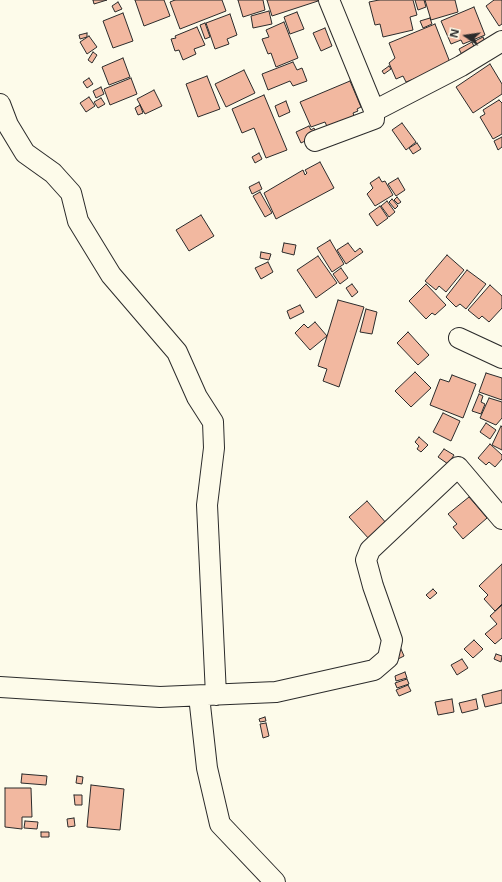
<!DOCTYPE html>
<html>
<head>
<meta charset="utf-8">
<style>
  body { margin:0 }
  #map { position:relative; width:502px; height:882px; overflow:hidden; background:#fdfbea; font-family:"Noto Sans",sans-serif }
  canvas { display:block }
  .north { position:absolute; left:446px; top:16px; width:40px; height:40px; -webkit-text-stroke:3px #fdfbea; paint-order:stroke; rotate:283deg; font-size:11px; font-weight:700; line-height:16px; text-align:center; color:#2b2b2b }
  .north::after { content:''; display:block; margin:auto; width:14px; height:18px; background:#2b2b2b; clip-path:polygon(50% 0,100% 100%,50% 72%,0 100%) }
</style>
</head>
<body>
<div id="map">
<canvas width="502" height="882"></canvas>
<div class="north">N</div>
</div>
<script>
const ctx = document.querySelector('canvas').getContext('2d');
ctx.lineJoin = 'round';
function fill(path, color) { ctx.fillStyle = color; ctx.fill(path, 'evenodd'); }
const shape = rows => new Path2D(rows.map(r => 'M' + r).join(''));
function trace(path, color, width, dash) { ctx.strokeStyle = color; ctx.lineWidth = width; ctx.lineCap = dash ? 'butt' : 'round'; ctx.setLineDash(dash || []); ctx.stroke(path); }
const building = shape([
  [93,0,107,0,94,4,93,0],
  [135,0,164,0,170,16,144,26,135,0],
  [175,0,222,0,226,11,180,29,170,2,175,0],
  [238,0,263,0,265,10,243,17,238,0],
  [267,0,318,0,318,1,272,16,267,0],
  [379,0,413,0,417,15,410,17,413,30,383,37,380,24,375,25,369,2,379,0],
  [415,0,424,0,426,7,418,10,415,0],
  [425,0,455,0,458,12,431,20,425,0],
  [494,0,502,0,502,24,499,26,486,6,494,0],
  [118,2,122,9,115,12,112,6,118,2],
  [474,7,485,35,463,44,461,40,451,44,441,21,474,7],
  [269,11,272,24,253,28,251,16,269,11],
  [297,12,304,29,290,34,284,17,297,12],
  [123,13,133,41,113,48,103,21,123,13],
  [230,14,237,35,227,39,229,44,215,49,206,23,230,14],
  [430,18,432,24,423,28,420,21,430,18],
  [284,22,298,58,276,67,271,53,268,54,262,39,269,37,266,30,284,22],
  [205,23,210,37,205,39,200,25,205,23],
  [435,24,451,65,406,82,403,76,396,79,389,63,395,58,389,43,435,24],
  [197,27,205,45,194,49,196,54,183,60,179,50,175,51,171,39,176,38,175,36,197,27],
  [325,28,332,46,321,51,313,33,325,28],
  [87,33,87,37,80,39,79,35,87,33],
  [89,36,97,47,87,54,80,42,89,36],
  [483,37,487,46,479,50,475,41,483,37],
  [472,42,476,51,463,57,459,49,472,42],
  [93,52,97,55,92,63,88,60,93,52],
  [123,58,130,77,109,85,102,67,123,58],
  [293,62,297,70,302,68,307,81,293,86,290,81,268,90,262,74,293,62],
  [490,64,502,84,502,94,473,113,456,87,490,64],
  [389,66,391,69,384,74,382,71,389,66],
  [244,70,255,93,226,107,215,84,244,70],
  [207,76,220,109,198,117,186,84,207,76],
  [89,78,93,84,87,88,83,82,89,78],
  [131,78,137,94,110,105,104,89,131,78],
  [350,81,361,107,357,109,358,111,353,113,356,121,330,133,325,122,311,127,300,102,350,81],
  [101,87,104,94,96,98,93,91,101,87],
  [154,90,162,106,145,114,137,99,154,90],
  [264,95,287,150,266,158,254,128,242,133,232,109,264,95],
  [89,97,95,106,86,112,80,103,89,97],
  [101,98,105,104,98,108,94,102,101,98],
  [499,100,502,103,502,134,493,139,480,117,485,114,483,110,499,100],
  [286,101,290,112,279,117,275,106,286,101],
  [140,105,143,113,138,115,135,108,140,105],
  [402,123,416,142,406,150,392,130,402,123],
  [309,126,311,130,314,128,317,135,301,143,296,132,309,126],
  [502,137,502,147,498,150,494,141,502,137],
  [417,143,421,149,413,154,409,148,417,143],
  [259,153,262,159,255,163,252,157,259,153],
  [320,162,334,188,276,219,264,193,303,170,305,175,307,173,305,170,320,162],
  [379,177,382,182,385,181,393,195,375,206,367,194,373,188,370,183,379,177],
  [398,178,405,190,396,196,388,184,398,178],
  [259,182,262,189,252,194,249,187,259,182],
  [260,192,272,213,265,217,253,196,260,192],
  [397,197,401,202,398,204,394,200,397,197],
  [392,199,398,206,395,209,389,202,392,199],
  [387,201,395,212,389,217,381,206,387,201],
  [380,206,388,218,377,226,369,214,380,206],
  [201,215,214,236,189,251,176,230,201,215],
  [330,240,344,264,332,272,317,248,330,240],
  [284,243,296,245,294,255,282,252,284,243],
  [348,243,355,252,360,248,363,252,346,264,337,250,348,243],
  [261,252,271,254,269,260,260,258,261,252],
  [447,255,464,270,446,292,439,286,436,290,425,281,447,255],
  [318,256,337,283,316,298,297,270,318,256],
  [268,262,273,272,261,279,255,268,268,262],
  [341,268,348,278,340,284,333,274,341,268],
  [467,270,486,284,466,309,460,304,456,307,446,297,467,270],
  [352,284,358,292,352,297,346,288,352,284],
  [426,284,446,305,435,315,432,313,426,319,409,301,426,284],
  [490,285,502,296,502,308,489,322,482,316,479,319,468,310,490,285],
  [338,300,364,307,339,387,323,381,327,369,318,366,338,300],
  [300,305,304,312,290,319,287,311,300,305],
  [366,309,377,312,372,334,360,332,366,309],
  [315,322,327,336,310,350,295,333,304,324,308,328,315,322],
  [408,332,429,355,418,365,397,343,408,332],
  [415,372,431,388,411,407,395,391,415,372],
  [486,373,502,378,502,400,479,392,486,373],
  [452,375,476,384,463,418,430,405,440,379,449,382,452,375],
  [479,394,483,396,481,402,485,404,481,414,472,411,479,394],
  [489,398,502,402,502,418,496,425,480,418,489,398],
  [443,413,460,421,451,441,433,432,443,413],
  [486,423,496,430,490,439,480,432,486,423],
  [501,426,502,427,502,450,492,445,501,426],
  [419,437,428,445,421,452,417,449,419,446,415,442,419,437],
  [490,444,502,455,502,459,495,467,489,462,486,465,478,458,490,444],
  [444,449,454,455,448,464,438,457,444,449],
  [469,497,487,518,463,539,453,527,457,524,448,514,469,497],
  [367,501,387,524,370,540,349,517,367,501],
  [502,564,502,604,495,611,484,599,488,595,479,586,502,564],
  [433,589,437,593,430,599,426,595,433,589],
  [502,605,502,638,495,644,485,634,497,624,490,616,502,605],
  [474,640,483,649,473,658,464,649,474,640],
  [401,649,404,656,398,659,395,651,401,649],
  [496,654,502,656,501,662,494,659,496,654],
  [462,659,468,668,457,675,451,665,462,659],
  [405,672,407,678,396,681,395,676,405,672],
  [407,679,409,684,397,688,395,683,407,679],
  [408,685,411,691,399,696,396,690,408,685],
  [502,690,502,703,485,707,482,695,502,690],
  [452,699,454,712,438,715,435,702,452,699],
  [476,699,478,709,462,713,459,703,476,699],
  [265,717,266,721,260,722,259,719,265,717],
  [266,723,269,736,263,738,260,724,266,723],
  [22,774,47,776,46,785,21,783,22,774],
  [77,776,83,777,82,784,76,783,77,776],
  [91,785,124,789,120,830,87,827,91,785],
  [5,788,31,788,32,817,22,817,22,829,5,827,5,788],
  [74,795,82,795,82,805,75,805,74,795],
  [74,818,75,826,68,827,67,819,74,818],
  [25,821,38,822,37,829,24,828,25,821],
  [41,832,49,832,49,837,41,837,41,832]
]);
fill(building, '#f2b8a0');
trace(building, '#2b2b2b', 1);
const minor = shape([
  [0,104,8,125,25,153,53,173,71,193,78,221,111,275,177,352,197,397,213,422,214,448,207,505,216,695],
  [374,111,461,66,502,41],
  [315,141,374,119,374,110,329,0],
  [459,338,502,358],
  [0,687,160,697,276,692,374,670,388,658,392,640,373,586,366,560,370,550,458,467,502,519],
  [199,696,207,768,220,824,275,882]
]);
trace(minor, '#2b2b2b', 22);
trace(minor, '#fdfbea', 20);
</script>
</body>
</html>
